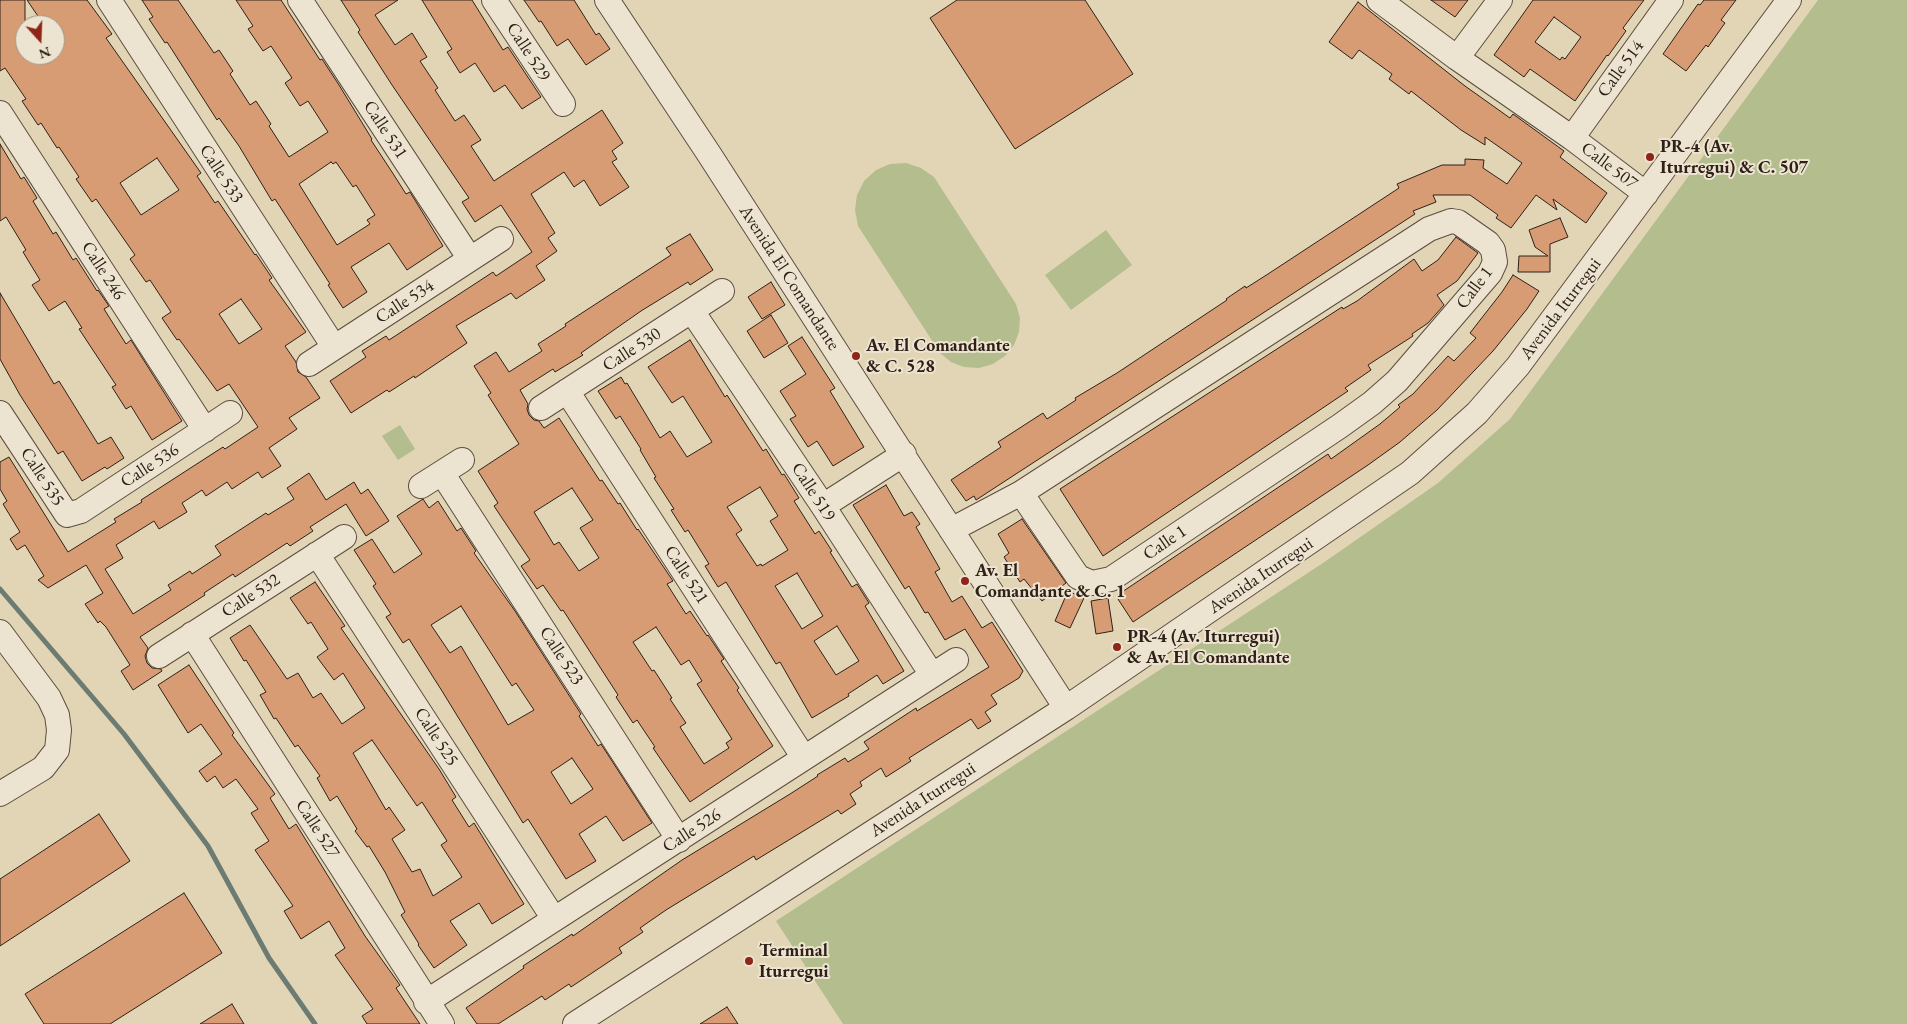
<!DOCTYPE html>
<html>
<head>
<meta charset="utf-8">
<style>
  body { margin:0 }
  #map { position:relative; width:1907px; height:1024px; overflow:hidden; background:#e2d5b6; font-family:"EB Garamond",serif }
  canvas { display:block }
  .north { position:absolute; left:15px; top:15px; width:50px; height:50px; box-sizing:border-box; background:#ece4d0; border:1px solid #a09686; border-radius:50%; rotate:160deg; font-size:14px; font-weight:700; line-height:20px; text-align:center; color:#2f2018 }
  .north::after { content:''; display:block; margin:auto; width:18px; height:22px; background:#8f2418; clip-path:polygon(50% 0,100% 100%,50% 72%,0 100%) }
</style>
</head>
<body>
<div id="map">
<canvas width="1907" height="1024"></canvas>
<div class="north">N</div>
</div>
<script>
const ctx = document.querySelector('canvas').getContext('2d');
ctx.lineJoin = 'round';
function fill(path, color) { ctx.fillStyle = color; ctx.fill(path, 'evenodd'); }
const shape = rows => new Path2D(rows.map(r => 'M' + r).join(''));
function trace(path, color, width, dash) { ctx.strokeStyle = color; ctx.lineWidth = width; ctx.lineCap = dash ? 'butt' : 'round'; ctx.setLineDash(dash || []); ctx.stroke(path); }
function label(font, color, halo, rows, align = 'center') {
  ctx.font = font + ' "EB Garamond",serif'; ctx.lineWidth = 4; ctx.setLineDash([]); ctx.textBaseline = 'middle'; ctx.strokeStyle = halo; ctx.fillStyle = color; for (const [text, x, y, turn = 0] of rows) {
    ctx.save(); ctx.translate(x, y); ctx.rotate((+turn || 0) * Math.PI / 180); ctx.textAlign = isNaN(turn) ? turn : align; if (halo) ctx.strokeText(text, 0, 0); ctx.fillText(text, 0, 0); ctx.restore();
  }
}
fill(shape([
  [1818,0,1907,0,1907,1024,843,1024,776,921,1323,563,1438,483,1510,419],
  [906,163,921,168,934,177,1016,304,1020,318,1019,332,1014,345,1005,356,993,364,979,368,964,367,951,362,940,353,858,226,855,210,857,195,864,181,876,170,890,164],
  [1106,230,1132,265,1071,310,1045,275],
  [400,425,415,449,398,460,382,436]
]), '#b4bd8d');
trace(shape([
  [0,589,124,734,208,846,269,958,315,1024]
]), '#6c7c72', 5);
const building = shape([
  [0,0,25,0,25,55,55,55,55,25,44,25,27,0,87,0,112,34,106,38,201,173,197,176,215,203,218,201,255,255,256,254,272,278,269,280,306,332,285,346,296,362,298,372,306,377,320,398,289,418,297,429,269,448,281,466,262,478,258,472,232,489,227,482,206,496,202,490,182,503,187,512,159,529,154,521,116,545,123,558,105,569,133,614,171,590,168,585,190,571,192,574,221,555,215,546,266,513,268,515,294,499,287,488,309,473,326,500,354,482,361,494,368,489,389,521,366,536,346,504,310,527,313,531,290,546,287,543,235,577,233,574,204,593,205,595,140,637,148,648,145,656,147,663,152,668,161,669,162,671,133,690,121,671,130,665,106,627,100,621,98,623,85,604,103,593,86,565,48,588,38,580,44,576,25,545,17,550,10,539,20,532,3,504,7,501,0,489,0,462,9,457,68,552,116,522,114,519,142,502,141,500,223,447,225,449,258,427,229,384,217,391,179,339,177,340,162,318,171,312,150,280,146,282,130,259,135,255,96,199,92,202,76,179,79,177,59,147,57,148,41,123,38,125,22,101,26,99,5,68,0,71,0,0],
  [157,158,179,190,141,215,120,183,157,158],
  [241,299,262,329,239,344,219,314,241,299],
  [142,0,178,0,214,53,219,50,233,71,230,74,250,105,256,101,271,124,269,126,289,157,328,132,308,101,300,106,285,83,292,78,271,46,263,51,248,29,253,26,236,0,281,0,320,60,322,59,339,85,372,139,371,140,392,172,406,194,410,192,443,246,407,270,389,243,351,267,367,292,343,308,328,285,330,284,275,199,272,201,239,146,219,118,217,120,167,42,165,43,149,19,153,17,142,0],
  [331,162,333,164,336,162,353,187,356,185,375,215,367,220,370,224,337,245,299,184,331,162],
  [341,0,398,0,375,15,395,45,412,33,427,57,420,61,438,88,435,90,455,121,464,115,481,140,471,146,494,181,602,110,623,143,612,151,617,159,612,162,629,187,600,206,584,180,574,187,564,172,531,194,555,233,548,238,557,251,536,266,545,280,516,299,511,293,456,326,467,343,415,378,414,376,389,392,387,390,351,413,330,381,366,357,362,351,386,336,389,340,493,272,496,276,532,252,501,205,475,222,462,202,469,198,392,85,358,32,360,30,341,0],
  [422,0,472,0,503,50,508,47,541,97,522,109,505,85,494,92,475,63,460,73,447,52,452,49,422,0],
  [524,0,574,0,596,35,599,33,610,49,586,65,568,39,557,46,541,21,539,22,524,0],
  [957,0,1085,0,1133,74,1015,149,930,18,957,0],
  [1431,0,1468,0,1455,17,1431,0],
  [1533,0,1644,0,1623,28,1626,31,1608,56,1607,55,1575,101,1530,69,1524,77,1494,55,1533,0],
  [1554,17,1581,37,1565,59,1562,57,1560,60,1535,42,1554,17],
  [1704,0,1736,0,1721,20,1725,23,1708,47,1706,45,1686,71,1663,54,1698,4,1700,5,1704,0],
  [1358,2,1465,86,1510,118,1513,114,1564,151,1560,157,1607,193,1586,223,1553,199,1557,210,1536,195,1511,228,1496,218,1498,215,1470,195,1433,195,1436,202,1413,211,1415,214,976,500,974,496,966,501,951,480,1001,447,998,442,1043,413,1047,419,1076,400,1075,398,1117,373,1227,300,1226,299,1245,286,1246,288,1268,274,1399,188,1397,184,1442,165,1465,165,1465,159,1484,160,1483,168,1507,184,1522,163,1485,137,1485,145,1461,130,1411,91,1409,94,1389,79,1392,74,1359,50,1352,59,1329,42,1358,2],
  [0,144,21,179,24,177,37,198,33,201,53,234,56,232,73,260,76,258,97,291,98,290,109,306,104,309,126,344,131,340,182,421,152,440,131,406,126,409,112,387,116,385,79,329,82,328,65,301,49,311,32,285,40,280,23,252,26,250,6,217,0,221,0,144],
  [1560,218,1568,237,1550,244,1550,272,1518,272,1519,256,1548,256,1535,247,1529,230,1560,218],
  [690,234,713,270,690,285,688,282,641,311,581,353,583,355,555,372,553,369,520,390,528,404,527,409,529,415,534,420,539,421,544,428,559,418,600,481,602,480,618,504,620,503,637,530,638,529,673,581,667,584,686,614,690,611,707,636,708,635,724,659,721,661,739,688,737,690,773,746,690,802,653,748,655,747,637,720,633,723,616,697,618,695,563,610,561,611,543,585,537,589,521,566,530,560,494,506,498,503,478,471,519,444,488,395,491,393,474,366,496,352,509,372,542,351,538,344,566,326,565,324,671,255,666,248,690,234],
  [572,488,593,520,580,528,599,558,579,571,559,542,554,545,534,512,572,488],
  [656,627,681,665,689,660,702,681,697,684,732,739,726,743,729,748,704,764,680,727,686,723,670,699,672,698,654,670,652,671,633,642,656,627],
  [1456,237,1478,253,1457,281,1437,295,1444,305,1428,323,1412,334,1413,336,1368,365,1371,370,1345,388,1348,391,1103,556,1060,489,1342,307,1343,309,1357,301,1414,259,1422,271,1438,260,1456,237],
  [1513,275,1539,291,1527,309,1493,351,1437,410,1400,442,1368,465,1133,622,1116,596,1328,454,1331,459,1380,424,1400,407,1398,405,1413,394,1448,356,1454,361,1476,338,1470,333,1502,292,1513,275],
  [771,282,785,305,762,319,748,297,771,282],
  [0,293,54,384,59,381,98,444,111,437,124,458,107,469,105,467,82,481,63,451,58,454,20,395,0,359,0,293],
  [771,315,788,343,764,358,747,331,771,315],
  [802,337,835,388,830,391,864,447,833,466,817,441,808,447,790,419,796,416,780,391,806,374,788,346,802,337],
  [690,340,725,397,727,395,763,451,766,449,782,475,784,474,799,498,794,501,815,534,819,531,832,551,830,552,852,587,857,584,869,603,865,606,904,671,883,684,877,675,848,694,849,696,812,718,780,662,776,664,726,582,718,587,705,566,709,564,688,530,685,532,671,510,674,509,654,478,656,477,640,450,641,449,620,416,616,419,598,391,621,377,625,384,627,383,660,438,670,431,687,457,712,442,683,396,672,403,648,367,690,340],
  [760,487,778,516,770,521,788,550,762,566,761,564,757,566,736,534,742,530,727,507,760,487],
  [797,573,823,616,802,629,775,586,797,573],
  [837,626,859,661,836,675,814,641,837,626],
  [886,485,904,516,912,512,920,524,916,527,940,569,935,572,952,602,962,596,982,628,992,622,1023,671,1019,678,991,695,997,704,985,712,991,721,978,729,971,719,909,758,911,761,886,777,881,768,860,782,862,786,850,794,856,804,841,814,838,810,756,860,754,856,666,910,640,928,643,932,619,948,622,953,571,987,569,984,545,1000,542,996,498,1024,477,1024,466,1008,524,968,523,966,572,934,573,936,682,860,790,794,818,776,817,775,845,758,848,762,869,749,864,742,916,708,917,711,989,667,965,629,945,640,928,612,925,613,909,586,905,589,853,505,886,485],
  [423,499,429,508,438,501,457,531,461,528,476,551,474,553,515,611,581,714,579,716,598,746,601,744,652,823,623,841,606,816,579,834,596,861,566,879,528,819,523,823,442,691,409,639,403,643,386,617,391,614,373,586,376,584,354,550,372,539,394,573,422,554,397,516,423,499],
  [461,606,512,686,516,683,534,710,508,725,461,646,450,653,431,625,461,606],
  [572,758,593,789,571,804,551,772,572,758],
  [1022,519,1066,583,1042,601,1024,579,1020,582,1004,557,1009,553,998,534,1022,519],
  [315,582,345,626,341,628,439,769,456,797,452,800,469,827,474,823,524,904,492,924,479,903,450,921,467,945,434,968,418,945,419,944,401,915,405,912,385,872,369,846,367,847,355,831,357,829,337,796,330,801,317,778,320,776,298,745,295,747,276,718,274,719,260,695,266,692,246,660,244,661,230,638,250,625,287,679,298,673,313,698,321,693,342,724,365,708,343,673,334,680,317,657,328,649,311,622,308,624,290,598,315,582],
  [372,740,417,806,422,802,447,841,441,845,462,877,433,896,420,869,412,872,392,839,405,830,389,807,386,810,353,753,372,740],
  [1068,591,1084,598,1070,628,1055,621,1068,591],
  [1108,598,1113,631,1096,634,1091,601,1108,598],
  [189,665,234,733,232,735,275,794,270,798,289,829,296,824,365,936,400,985,396,988,420,1024,367,1024,362,1016,373,1009,335,955,345,948,329,921,301,939,284,911,293,906,255,850,269,841,251,813,258,809,236,779,223,788,215,776,207,782,199,771,222,754,201,724,188,733,158,685,189,665],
  [99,814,130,861,0,946,0,879,99,814],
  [184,893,222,953,110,1024,44,1024,25,994,184,893],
  [232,1004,244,1024,200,1024,232,1004],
  [727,1007,738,1024,700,1024,727,1007]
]);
fill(building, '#d79c73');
trace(building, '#2f2018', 1);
const minor = shape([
  [109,0,334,347],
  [300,0,470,259],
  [494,0,563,104],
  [607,0,709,154,1066,708],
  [1379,0,1457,58,1572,138,1646,194],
  [1457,58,1500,0],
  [0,113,205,430],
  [1572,138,1671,0],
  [1451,221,1458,222,1488,243,1493,250,1495,262,1490,273,1397,381,1372,403,1340,426,1111,579,1092,583,1078,577,1021,493,1429,229,1451,221],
  [692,311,823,506,932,675],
  [309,364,501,239],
  [567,391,804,758],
  [541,408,722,291],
  [0,413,67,515,81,511,230,413],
  [442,473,679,840],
  [421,486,462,460],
  [823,506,904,454],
  [951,530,1021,493],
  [317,554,554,919],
  [0,632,49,698,57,715,59,730,57,750,43,768,0,794],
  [192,634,442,1024],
  [159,656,344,537],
  [426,1002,956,660],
  [575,1024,1066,708,1410,473,1477,413,1518,366,1789,0]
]);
trace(minor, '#5c4d40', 26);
trace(minor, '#ece4d0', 24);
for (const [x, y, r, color] of [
  [1650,157,5,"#8f2418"],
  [856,356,5,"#8f2418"],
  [965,581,5,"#8f2418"],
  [1117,647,5,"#8f2418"],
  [749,961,5,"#8f2418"]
]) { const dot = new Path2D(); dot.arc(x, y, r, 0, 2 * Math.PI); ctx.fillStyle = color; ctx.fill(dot); trace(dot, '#ece4d0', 2); }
label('18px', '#2f2018', '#ece4d0', [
  ["Calle 529",528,52,57],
  ["Calle 514",1621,69,-54],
  ["Calle 531",385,130,57],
  ["Calle 507",1609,166,37],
  ["Calle 533",221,174,57],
  ["Calle 246",103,271,57],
  ["Avenida El Comandante",789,278,57],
  ["Calle 1",1475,288,-53],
  ["Calle 534",405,302,-33],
  ["Avenida Iturregui",1561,309,-53],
  ["Calle 530",632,350,-33],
  ["Calle 536",150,466,-33],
  ["Calle 535",42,477,57],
  ["Calle 519",813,492,57],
  ["Calle 1",1165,543,-34],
  ["Calle 521",686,575,57],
  ["Avenida Iturregui",1261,576,-34],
  ["Calle 532",251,596,-33],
  ["Calle 523",561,656,57],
  ["Calle 525",436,737,57],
  ["Avenida Iturregui",923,800,-33],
  ["Calle 527",317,829,57],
  ["Calle 526",692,831,-33]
]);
label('bold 18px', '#2f2018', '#ece4d0', [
  ["PR-4 (Av.",1660,147],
  ["Iturregui) & C. 507",1660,168],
  ["Av. El Comandante",866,346],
  ["& C. 528",866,367],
  ["Av. El",975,571],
  ["Comandante & C. 1",975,592],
  ["PR-4 (Av. Iturregui)",1127,637],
  ["& Av. El Comandante",1127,658],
  ["Terminal",759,951],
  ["Iturregui",759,972]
], 'left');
</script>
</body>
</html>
